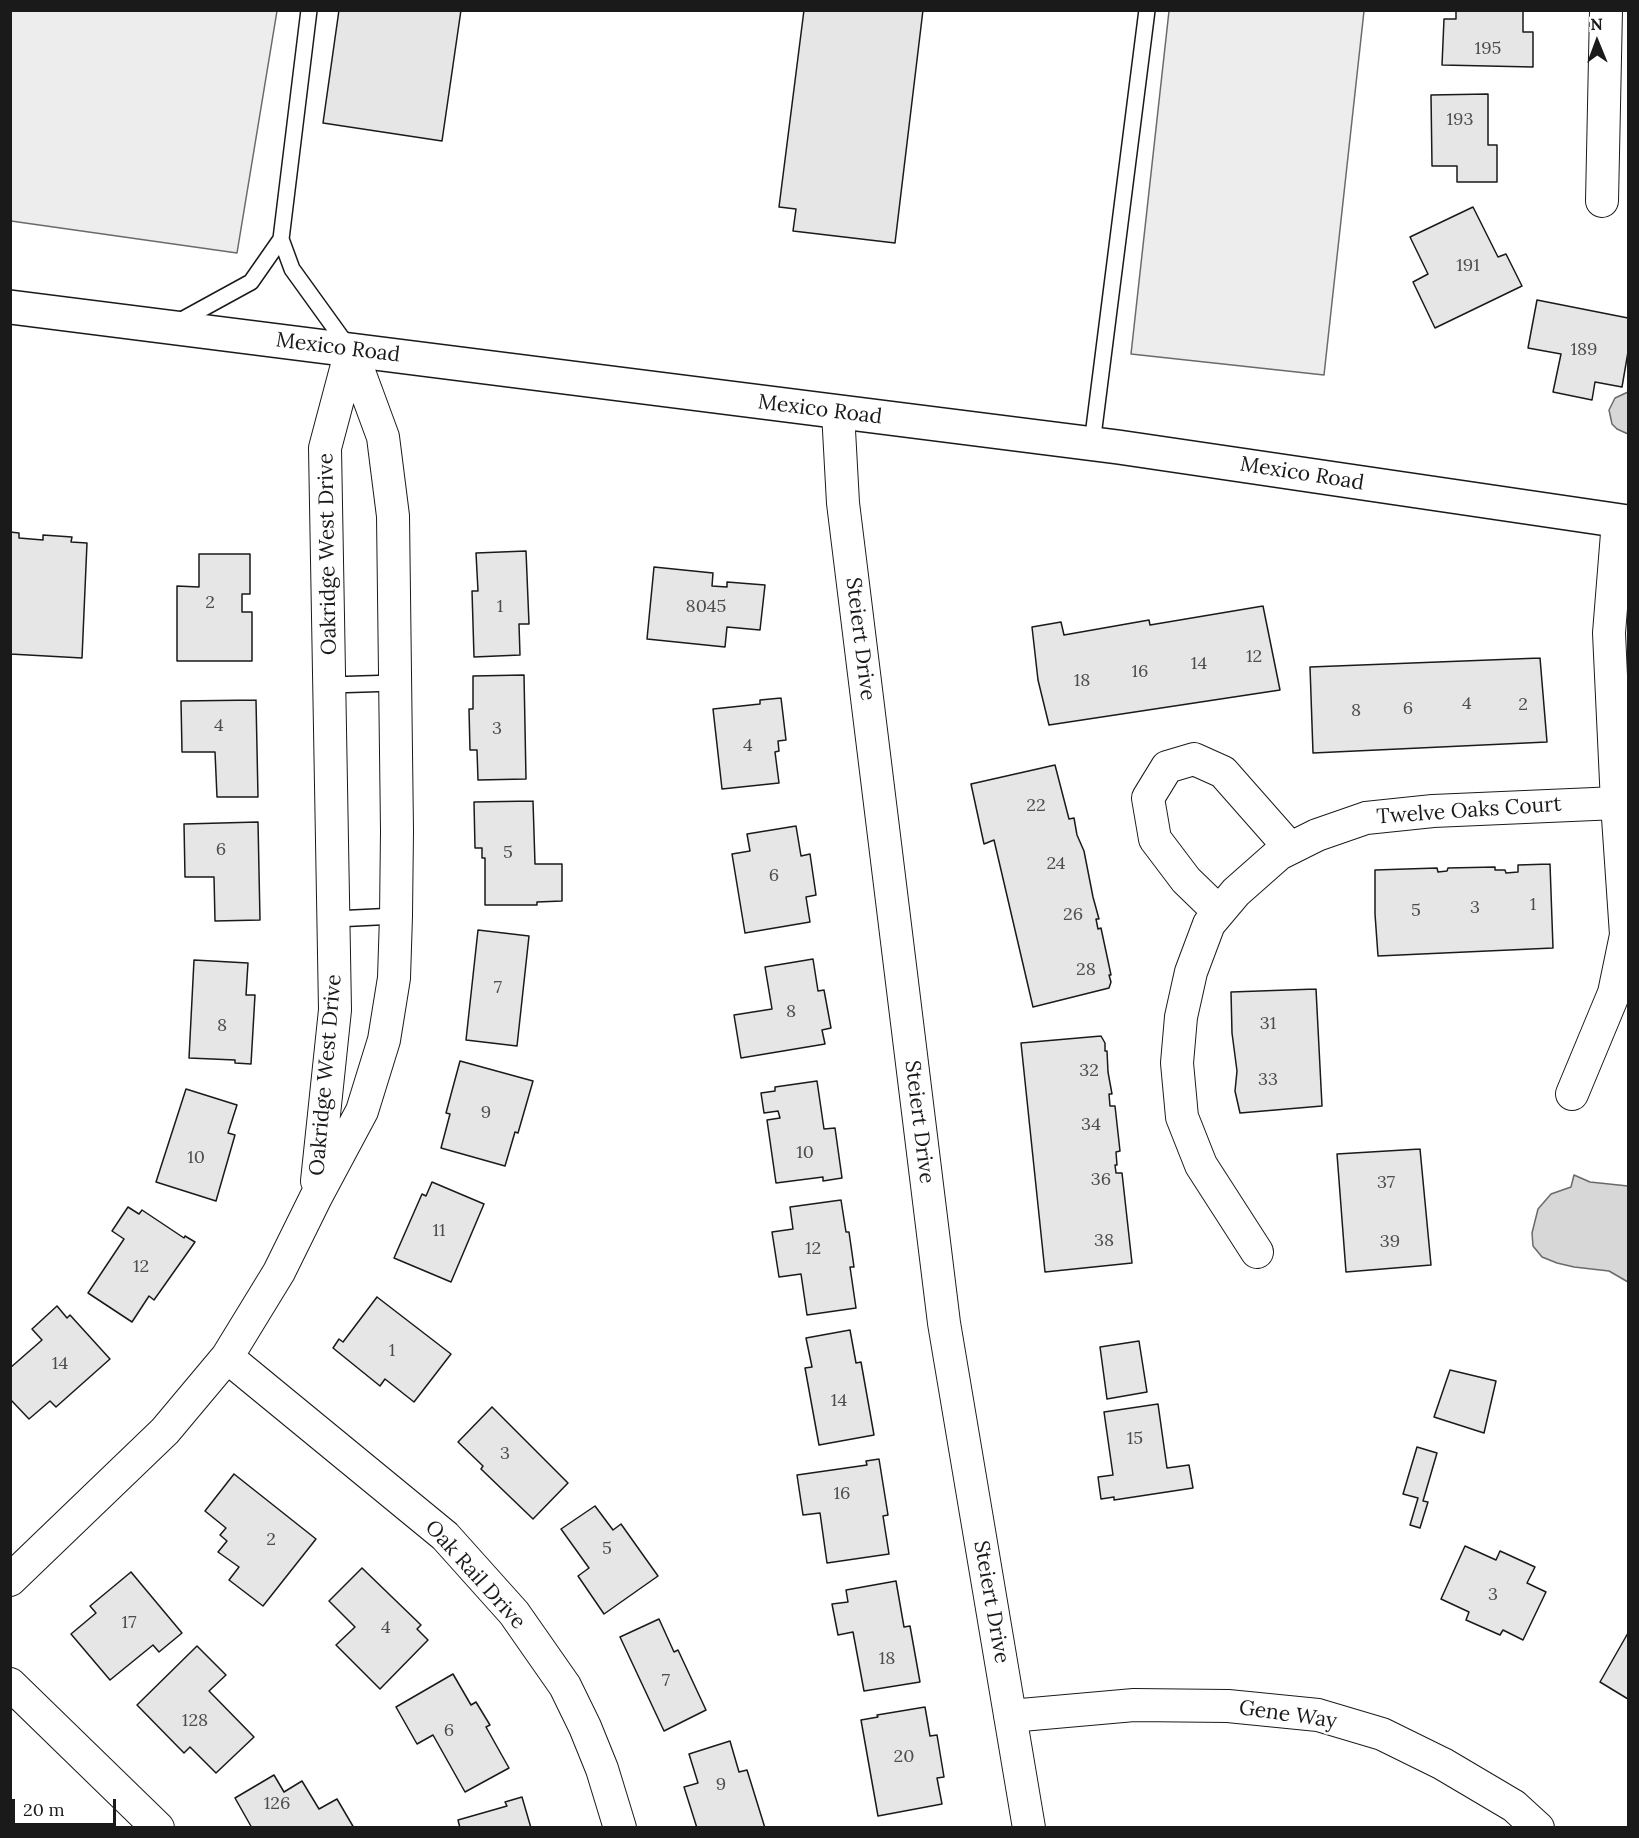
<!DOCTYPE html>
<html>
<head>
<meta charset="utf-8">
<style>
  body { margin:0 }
  #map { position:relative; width:1639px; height:1838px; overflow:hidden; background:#fff; font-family:Lora,serif }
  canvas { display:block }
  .frame { position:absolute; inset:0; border:12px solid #1a1a1a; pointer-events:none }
  .north { position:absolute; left:1567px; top:12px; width:60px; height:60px; -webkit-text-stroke:4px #fff; paint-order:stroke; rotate:359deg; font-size:16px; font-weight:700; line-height:24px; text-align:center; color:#1a1a1a }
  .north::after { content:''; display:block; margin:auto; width:21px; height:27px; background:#1a1a1a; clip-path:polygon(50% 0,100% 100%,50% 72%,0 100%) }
  .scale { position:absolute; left:12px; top:1799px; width:104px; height:27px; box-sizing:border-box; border:3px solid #1a1a1a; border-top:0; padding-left:8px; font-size:18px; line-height:21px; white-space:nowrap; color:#1a1a1a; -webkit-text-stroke:4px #fff; paint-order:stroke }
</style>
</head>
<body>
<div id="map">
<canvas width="1639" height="1838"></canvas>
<div class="frame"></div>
<div class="north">N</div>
<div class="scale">20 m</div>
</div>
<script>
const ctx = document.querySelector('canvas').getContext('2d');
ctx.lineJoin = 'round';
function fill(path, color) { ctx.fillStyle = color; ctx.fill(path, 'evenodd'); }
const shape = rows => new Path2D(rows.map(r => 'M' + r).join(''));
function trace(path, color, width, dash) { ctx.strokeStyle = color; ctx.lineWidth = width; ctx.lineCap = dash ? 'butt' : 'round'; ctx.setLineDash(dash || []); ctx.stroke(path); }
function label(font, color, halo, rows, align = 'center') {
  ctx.font = font + ' Lora,serif'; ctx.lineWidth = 4.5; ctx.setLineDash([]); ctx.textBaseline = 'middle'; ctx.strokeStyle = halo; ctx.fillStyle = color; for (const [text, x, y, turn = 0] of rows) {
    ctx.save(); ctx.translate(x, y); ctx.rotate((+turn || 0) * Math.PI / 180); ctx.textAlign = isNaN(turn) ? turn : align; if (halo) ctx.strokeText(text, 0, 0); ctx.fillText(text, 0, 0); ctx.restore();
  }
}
const built = shape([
  [11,10,277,11,237,253,11,221,11,10],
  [1169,11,1364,11,1324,375,1131,354,1169,11]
]);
fill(built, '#ededed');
trace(built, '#6a6a6a', 1.5);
const water = shape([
  [1628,392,1628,434,1617,429,1612,424,1609,410,1615,398,1628,392],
  [1574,1175,1590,1182,1628,1186,1628,1282,1609,1271,1574,1267,1557,1263,1542,1257,1533,1246,1532,1233,1538,1209,1551,1194,1571,1187,1574,1175]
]);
fill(water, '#d7d7d7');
trace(water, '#6a6a6a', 1.5);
const building = shape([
  [339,10,461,10,442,141,323,123,339,10],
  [804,10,923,10,895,243,793,231,796,209,779,207,804,10],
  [1456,10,1523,10,1523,32,1533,32,1533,67,1442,65,1444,19,1456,19,1456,10],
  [1488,94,1488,145,1497,145,1497,182,1457,182,1457,166,1432,166,1431,95,1488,94],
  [1473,207,1498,257,1506,254,1522,286,1435,328,1413,282,1428,274,1410,237,1473,207],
  [1537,300,1628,318,1628,352,1622,387,1595,382,1592,400,1553,392,1561,354,1528,348,1537,300],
  [10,532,19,533,19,538,43,540,43,535,72,537,71,542,87,543,82,658,10,654,10,532],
  [526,551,529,624,519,624,520,655,474,657,472,591,478,591,476,553,526,551],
  [199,554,250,554,250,594,242,594,242,612,252,612,252,661,177,661,177,586,199,587,199,554],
  [654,567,713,573,712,586,727,587,727,582,765,585,760,630,727,627,725,647,647,639,654,567],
  [1263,606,1280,690,1049,725,1038,680,1032,627,1061,622,1064,635,1149,620,1150,625,1263,606],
  [1540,658,1547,742,1313,753,1310,667,1540,658],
  [524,675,526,779,478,780,477,750,470,750,469,709,473,709,473,676,524,675],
  [781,698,786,740,778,741,779,751,775,752,779,783,722,789,713,709,760,704,760,700,781,698],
  [256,700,258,797,217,797,215,752,182,752,181,701,256,700],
  [1055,765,1069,819,1074,818,1077,835,1084,851,1093,897,1099,919,1096,919,1098,929,1101,928,1111,975,1109,975,1111,982,1109,988,1033,1007,994,840,984,844,971,784,1055,765],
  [533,801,535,864,562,864,562,901,537,902,537,905,485,905,485,858,482,858,482,848,475,848,474,802,533,801],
  [258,822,260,920,215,921,214,877,185,877,184,824,258,822],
  [796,826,801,856,810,854,816,895,806,897,810,922,745,933,732,854,750,851,747,834,796,826],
  [1550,864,1553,948,1378,956,1375,914,1375,870,1437,868,1438,872,1447,871,1448,868,1495,867,1495,870,1505,870,1506,873,1518,872,1518,865,1550,864],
  [478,930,529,936,517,1046,466,1040,478,930],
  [813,959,818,991,824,990,831,1028,822,1030,825,1044,741,1058,734,1015,772,1009,765,967,813,959],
  [194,960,248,963,246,995,255,995,251,1064,235,1063,235,1060,189,1058,194,960],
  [1316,989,1322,1106,1240,1113,1235,1091,1237,1071,1232,1033,1231,992,1316,989],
  [1101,1036,1105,1043,1105,1051,1107,1051,1108,1072,1112,1094,1109,1094,1110,1106,1115,1106,1120,1151,1116,1152,1117,1165,1115,1165,1116,1173,1122,1173,1132,1263,1045,1272,1021,1043,1101,1036],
  [460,1061,533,1081,518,1133,515,1132,505,1166,441,1148,450,1114,446,1113,460,1061],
  [817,1081,824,1129,835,1128,842,1178,823,1181,823,1177,776,1183,767,1120,780,1118,778,1111,764,1113,761,1093,775,1091,775,1087,817,1081],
  [186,1089,237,1105,228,1133,235,1135,216,1201,156,1182,186,1089],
  [1420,1149,1431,1265,1346,1272,1337,1154,1420,1149],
  [432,1182,484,1204,451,1282,394,1258,422,1194,426,1196,432,1182],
  [841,1200,846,1232,849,1232,854,1267,850,1267,856,1308,807,1315,801,1274,779,1277,772,1232,793,1229,790,1207,841,1200],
  [128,1207,139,1214,142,1210,184,1238,185,1236,195,1242,154,1300,149,1296,132,1322,88,1293,124,1239,112,1231,128,1207],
  [377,1297,451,1354,414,1402,385,1379,380,1386,333,1348,339,1339,343,1342,377,1297],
  [57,1306,67,1318,70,1315,110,1359,56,1407,50,1401,29,1419,10,1399,10,1368,42,1340,32,1329,57,1306],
  [850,1330,856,1363,861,1362,874,1435,819,1445,805,1368,812,1367,806,1338,850,1330],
  [1139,1341,1147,1392,1107,1399,1100,1347,1139,1341],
  [1450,1370,1496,1381,1484,1433,1434,1417,1450,1370],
  [1158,1404,1167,1468,1189,1465,1193,1488,1114,1500,1114,1497,1101,1499,1098,1477,1113,1475,1104,1412,1158,1404],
  [492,1407,568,1483,533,1519,481,1469,483,1466,458,1442,492,1407],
  [1417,1447,1437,1453,1423,1501,1428,1502,1420,1528,1410,1525,1418,1498,1403,1494,1417,1447],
  [879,1459,888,1515,883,1516,889,1554,827,1563,820,1513,803,1515,797,1475,867,1465,866,1461,879,1459],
  [234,1474,316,1539,263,1606,229,1580,239,1567,218,1552,227,1541,220,1535,226,1528,205,1511,234,1474],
  [595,1506,613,1530,621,1524,658,1576,604,1614,578,1576,589,1568,561,1529,595,1506],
  [1465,1546,1496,1560,1500,1551,1535,1567,1527,1583,1546,1592,1523,1640,1503,1630,1500,1635,1466,1620,1469,1612,1441,1599,1465,1546],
  [362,1568,421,1625,417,1629,428,1640,380,1689,336,1645,355,1627,329,1601,362,1568],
  [131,1572,182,1633,159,1652,153,1645,110,1680,71,1634,96,1613,90,1606,131,1572],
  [896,1581,904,1627,910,1626,920,1682,864,1691,853,1632,838,1635,832,1604,848,1602,846,1590,896,1581],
  [659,1619,674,1652,678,1650,706,1710,664,1731,620,1637,659,1619],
  [1628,1633,1628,1699,1600,1682,1628,1633],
  [197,1646,226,1675,209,1691,254,1737,216,1773,190,1747,184,1753,137,1705,197,1646],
  [453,1674,471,1705,476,1702,490,1725,486,1727,509,1768,465,1792,433,1735,417,1744,396,1707,453,1674],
  [925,1707,930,1736,937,1735,944,1777,937,1778,942,1804,878,1816,861,1720,878,1717,877,1715,925,1707],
  [730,1741,739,1772,747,1770,765,1828,697,1828,684,1787,698,1783,689,1754,730,1741],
  [274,1775,284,1792,302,1781,319,1809,337,1799,354,1828,252,1828,235,1798,274,1775],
  [522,1797,531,1828,460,1828,458,1820,507,1806,505,1802,522,1797]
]);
fill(building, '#e6e6e6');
trace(building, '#1a1a1a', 1.5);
const service = shape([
  [281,239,292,269,349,348],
  [178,322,251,282,281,239,309,10],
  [1092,444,1147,10],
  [330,685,395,683],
  [335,919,396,916]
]);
const minor = shape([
  [1602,201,1606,10],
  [838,412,843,503,944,1323,1029,1828],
  [1219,912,1186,880,1155,839,1148,798,1167,767,1194,759,1223,772,1290,848],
  [1572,1094,1614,993,1626,935,1617,803,1609,633,1618,521],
  [317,1181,335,1010,325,448,351,350],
  [1257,1252,1201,1165,1182,1117,1177,1063,1181,1017,1191,972,1209,924,1236,892,1279,854,1317,835,1366,818,1433,811,1617,803],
  [227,1357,445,1536,514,1613,565,1686,585,1727,602,1769,620,1828],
  [10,1580,165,1431,227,1357,279,1272,316,1197,362,1111,384,1040,394,978,396,916,397,831,393,516,383,437,351,350],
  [10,1684,158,1828],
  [1010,1716,1134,1705,1228,1706,1318,1715,1382,1734,1443,1764,1514,1806,1538,1828]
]);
const primary = shape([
  [10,307,1118,447,1628,522]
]);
trace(service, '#1a1a1a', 18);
trace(minor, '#1a1a1a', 34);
trace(primary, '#1a1a1a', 36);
trace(service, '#fff', 15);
trace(minor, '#fff', 32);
trace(primary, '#fff', 33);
label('18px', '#4d4d4d', null, [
  ["195",1488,49],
  ["193",1460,120],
  ["191",1468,266],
  ["189",1584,350],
  ["2",210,603],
  ["1",500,607],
  ["8045",706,607],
  ["12",1254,657],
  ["14",1199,664],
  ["16",1140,672],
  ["18",1082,681],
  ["4",1467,704],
  ["2",1523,705],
  ["6",1408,709],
  ["8",1356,711],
  ["4",219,726],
  ["3",497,729],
  ["4",748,746],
  ["22",1036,806],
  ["6",221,850],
  ["5",508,853],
  ["24",1056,864],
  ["6",774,876],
  ["1",1533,905],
  ["3",1475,908],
  ["5",1416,911],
  ["26",1073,915],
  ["28",1086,970],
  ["7",498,988],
  ["8",791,1012],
  ["31",1268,1024],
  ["8",222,1026],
  ["32",1089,1071],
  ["33",1268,1080],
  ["9",486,1113],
  ["34",1091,1125],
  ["10",805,1153],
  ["10",196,1158],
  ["36",1101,1180],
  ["37",1386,1183],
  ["11",439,1231],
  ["38",1104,1241],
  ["39",1390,1242],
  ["12",813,1249],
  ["12",141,1267],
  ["1",392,1351],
  ["14",60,1364],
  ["14",839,1401],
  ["15",1135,1439],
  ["3",505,1454],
  ["16",842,1494],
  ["2",271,1540],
  ["5",607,1549],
  ["3",1493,1595],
  ["17",129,1623],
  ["4",386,1628],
  ["18",887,1659],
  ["7",666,1681],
  ["128",195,1721],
  ["6",449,1731],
  ["20",904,1757],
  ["9",721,1785],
  ["126",277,1804]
]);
label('21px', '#1a1a1a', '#fff', [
  ["Mexico Road",338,348,7],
  ["Mexico Road",820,410,7],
  ["Mexico Road",1302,474,9],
  ["Oakridge West Drive",328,554,-91],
  ["Steiert Drive",860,639,83],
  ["Twelve Oaks Court",1469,811,-4],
  ["Oakridge West Drive",326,1075,-85],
  ["Steiert Drive",919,1122,83],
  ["Oak Rail Drive",475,1575,48],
  ["Steiert Drive",991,1602,80],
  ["Gene Way",1288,1715,8]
]);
</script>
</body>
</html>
